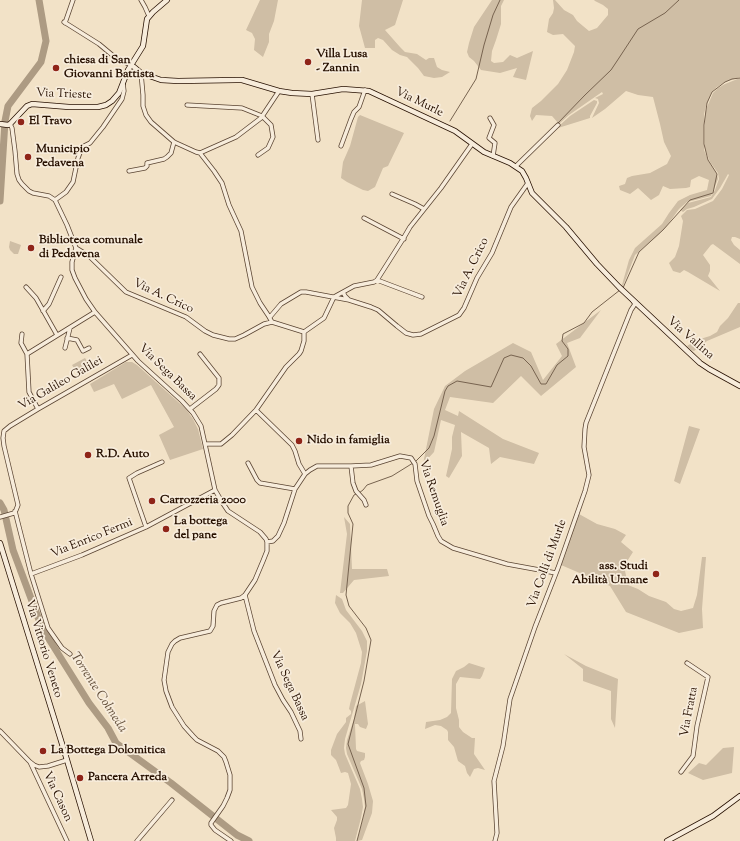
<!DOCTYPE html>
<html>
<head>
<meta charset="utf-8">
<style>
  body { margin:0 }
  canvas { display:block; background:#f2e2c7 }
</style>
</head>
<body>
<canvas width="740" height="841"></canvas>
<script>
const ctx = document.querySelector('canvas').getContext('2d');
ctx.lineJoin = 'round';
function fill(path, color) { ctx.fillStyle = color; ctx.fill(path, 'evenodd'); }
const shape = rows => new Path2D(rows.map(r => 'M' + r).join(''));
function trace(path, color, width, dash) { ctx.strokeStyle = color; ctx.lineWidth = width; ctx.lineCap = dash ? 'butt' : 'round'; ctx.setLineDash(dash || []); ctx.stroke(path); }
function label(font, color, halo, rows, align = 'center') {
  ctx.font = font + ' "Sorts Mill Goudy",serif'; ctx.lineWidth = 3.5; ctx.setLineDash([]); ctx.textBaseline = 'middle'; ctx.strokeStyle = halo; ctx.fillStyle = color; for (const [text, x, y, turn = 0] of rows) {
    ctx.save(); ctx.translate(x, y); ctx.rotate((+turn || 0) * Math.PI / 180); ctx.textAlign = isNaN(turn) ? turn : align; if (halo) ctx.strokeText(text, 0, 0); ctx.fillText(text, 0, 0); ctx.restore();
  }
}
fill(shape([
  [260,0,278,0,274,21,269,34,269,42,263,57,254,50,255,39,252,33,246,30],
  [362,0,403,0,395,25,385,30,400,47,405,52,417,54,426,60,429,58,434,58,437,67,442,70,450,72,442,77,434,78,424,76,418,68,407,57,400,55,392,50,383,40,378,38,375,40,375,48,365,48,359,26],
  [492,0,504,0,501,6,501,24,496,40,492,51,491,61,494,63,503,62,510,55,517,58,533,51,526,80,513,77,517,68,500,73,481,70,474,61,469,57,467,52,469,43,474,27],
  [553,0,555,0,564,10,573,15,577,21,589,31,597,28,608,15,608,9,603,5,595,1,594,0,740,0,740,77,725,82,717,87,712,92,706,106,704,114,704,150,709,162,717,174,718,179,711,196,687,202,679,209,666,227,658,235,635,255,623,286,622,285,629,260,635,248,662,224,669,213,678,201,690,195,707,190,709,180,699,176,691,180,690,187,686,188,670,189,663,186,659,195,651,200,638,188,630,194,620,190,619,186,625,184,627,178,632,176,650,173,667,164,671,156,664,142,660,124,653,97,638,95,626,91,605,109,592,118,599,103,598,99,595,98,603,94,602,92,569,115,559,124,552,116,536,115,532,121,530,116,532,108,541,101,558,84,567,70,574,52,575,46,563,34,553,35,547,32,549,19,553,13,554,8],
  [740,78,740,239,735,237,732,237,731,240,734,245,740,250,740,264,713,244,711,245,703,255,710,265,710,271,708,276,720,291,688,272,684,270,680,273,673,271,669,263,675,257,679,246,683,221,681,216,687,210,695,209,713,201,722,189,729,175,728,174,720,188,712,199,694,207,687,209,683,212,680,210,688,203,711,197,715,190,719,179,718,173,710,162,705,149,705,115,707,107,713,93,718,88,725,84],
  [594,100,597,101,597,103,590,116,590,118,558,128,560,125,570,116],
  [360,115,404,133,388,166,383,168,375,187,368,191,363,190,347,182,341,178,343,162,350,146,358,117],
  [10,241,21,245,18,254,14,254,10,250,9,247],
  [738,303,740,303,740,327,707,341,694,351,691,350,687,346,697,340,710,336,717,332,720,326,728,318],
  [601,310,580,338,567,343,576,367,541,396,521,376,493,403,450,397,445,410,458,416,459,411,503,439,539,453,534,464,500,457,491,464,489,448,461,432,462,456,449,478,446,476,452,449,452,437,455,425,441,420,434,452,423,464,434,409,445,386,465,371,513,343,531,352,543,380,562,356,556,344],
  [85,358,92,369,79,377,72,365],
  [126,362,132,362,137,365,186,409,193,419,198,429,203,449,170,460,159,435,174,427,151,385,122,399,114,384,94,392,90,384],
  [689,426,700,429,680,484,674,481],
  [579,514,597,524,615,529,626,535,621,542,633,552,624,566,628,585,638,589,649,596,666,602,674,609,681,611,693,608,697,595,702,557,706,557,702,609,703,628,679,633,626,612,610,586,561,565],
  [344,517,350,524,352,569,387,569,389,576,354,580,343,593,340,593,347,534],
  [336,595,342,599,346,610,362,631,367,641,367,651,361,684,345,739,344,748,345,754,360,789,362,799,363,807,361,818,355,841,336,841,336,838,334,828,337,820,337,817,331,810,346,808,348,805,351,784,348,773,345,772,341,773,336,760,331,755,331,750,337,734,346,722,346,718,351,714,351,711,349,709,350,704,361,663,362,652,356,633,350,623,340,613,335,603],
  [564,654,586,666,618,679,615,728,611,719,611,691,583,681,583,669],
  [469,663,485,668,482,676,480,679,460,677,456,684,456,708,459,720,459,727,463,732,472,738,475,738,474,754,485,770,478,768,474,769,470,777,467,773,465,766,458,761,454,747,448,740,448,732,447,730,441,726,435,725,425,729,426,722,440,720,447,717,451,713,452,679,456,671,464,667],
  [365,701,368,724,366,729,360,727,358,724,355,724,356,749,357,751,365,753,365,757,364,760,361,761,360,763,368,784,373,801,372,813,362,840,357,841,363,818,365,807,364,799,362,789,347,754,346,748,347,740,354,719,356,706],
  [734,747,732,773,703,780,688,773,699,763,706,765,723,748]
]), '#cfbea5');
trace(shape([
  [450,121,476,79,484,45,493,15,500,0],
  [558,123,585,95,611,70,619,58,638,29,665,13,679,0],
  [623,288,639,252,663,230,690,200,713,193,717,174,708,160,704,144,704,125,707,103,712,92,725,82,732,79,740,78],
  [416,461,429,448,434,436,445,391,448,386,457,381,491,387,504,358,511,355,523,358,531,366,541,384,546,384,557,365,568,356,568,349,562,341,563,334,584,323,592,312,620,290],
  [359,493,363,490,367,485,392,476,413,463],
  [356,494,354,495,348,506,348,513,353,524,346,595,349,606,366,628,371,640,364,681,348,744,364,788,366,806,357,841]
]), '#77634f', 1);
trace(shape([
  [0,201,5,121,8,106,41,62,46,41,39,0],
  [0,503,4,510,13,550,42,628,89,703,108,728,116,743,171,783,237,835,249,841]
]), '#ad9b83', 7);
const street = shape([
  [141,0,145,7,149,16],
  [64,22,99,44,117,59,131,65],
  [65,23,73,0],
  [141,73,143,95,143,106,146,115,151,122,174,142,196,152,200,153,214,171,222,183,229,205,241,231,252,287,260,303,268,315,272,322],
  [312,94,318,140],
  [187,105,242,108,262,116,271,125,273,137,268,148,258,155],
  [490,118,494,125,489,138,495,143,493,156],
  [10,124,12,128,15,151,17,174,19,180,22,184,29,191,33,193,49,196,55,200,67,225,76,248],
  [341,146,351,119,354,112,359,107,365,90],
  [200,153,236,137,261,118,279,91],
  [516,166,558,125],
  [129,171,145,168,147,166,147,163,164,159,167,157,171,153,174,142],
  [392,194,415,204,424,209],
  [55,200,66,192,73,182,78,158,81,150,84,146,90,143,103,127,122,99,124,91,123,83],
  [364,218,404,239],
  [76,248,72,262,72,270,75,278,86,299,95,312,138,361,182,401,193,413,201,426,215,490,222,502,228,511,260,532,266,539,267,542,267,551,263,561,255,580,245,595,241,598,221,603,217,605,214,611,213,626,210,631,180,638,175,641,172,644,168,652,164,680,166,691,172,707,184,726,193,736,197,740,218,751,224,757,226,762,230,775,230,790,227,798,223,806,211,823,211,825,215,830,231,841],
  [76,248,89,256,126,292,186,317,205,331,213,335,229,339,235,339,244,335,264,324,272,322,304,332],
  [377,280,422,297],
  [26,287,36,298,57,335],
  [334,297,354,286,374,282,377,280,403,239,410,227,441,188,472,144],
  [349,300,371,307,378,310,397,326,406,333,413,335,421,334,459,315,464,308,477,278,492,253,511,207,528,183],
  [43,311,49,304,61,277],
  [270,317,281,304,301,292,306,292,349,300,345,296,343,292],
  [304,332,324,318,334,297],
  [22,334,21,343,27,354],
  [67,338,77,340,83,351,89,348],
  [65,348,70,328],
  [38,409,29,392,27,354,95,312],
  [190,409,216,389,219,385,219,378,200,354],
  [256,410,292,445,295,451,299,464,305,474],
  [205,444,221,444,232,435,256,410,286,367,299,354,301,351,304,341,304,332],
  [248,463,257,480,260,483,295,489],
  [351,466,353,483,356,491,364,500,366,505],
  [15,511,31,574,48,628,62,648,70,654],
  [0,517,14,513,16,510,18,505,4,446,3,438,4,431,10,426,38,409,132,355],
  [146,527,129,478,137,473,162,462],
  [267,542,273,541,278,536,284,523,295,489,305,474,310,470,317,466,351,466,371,465,400,456,411,458,415,464,417,481,429,516,433,524,438,536,441,541,453,548,507,564,556,573],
  [31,574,82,555,146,527,215,490],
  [245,595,254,631,275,685,283,700,291,712,300,731,301,739],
  [0,731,30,762,34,765,39,767,48,766,67,760],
  [30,762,67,841],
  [681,772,693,756,697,726,708,677,687,663],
  [137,841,172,800],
  [495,841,497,833,494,781,503,746,510,699,535,627,558,568,585,491,589,475,584,447,585,429,586,423,631,310,635,304,633,301]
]);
const secondary = shape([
  [131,65,134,67,141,73,161,80,178,81,236,80,242,80,279,91,292,93,312,94,343,89,369,91,455,131,484,152,510,163,522,171,526,178,532,193,566,227,597,264,619,287,700,363,709,369,740,386],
  [0,124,8,125,10,124,27,106,32,104,69,107,98,107,106,105,112,101,119,93,128,70,143,46,147,19,153,12,167,0],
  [0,543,67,760,91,841],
  [667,841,713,816,740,796]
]);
trace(street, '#5a4432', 5);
trace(secondary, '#271000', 6);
trace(street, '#f7ecdb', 3.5);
trace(secondary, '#f7ecdb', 4.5);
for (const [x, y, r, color] of [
  [308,62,4,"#8f2418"],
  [56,68,4,"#8f2418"],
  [21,122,4,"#8f2418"],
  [28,157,4,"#8f2418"],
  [31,248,4,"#8f2418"],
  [299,441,4,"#8f2418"],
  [88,455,4,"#8f2418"],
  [152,501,4,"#8f2418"],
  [166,529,4,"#8f2418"],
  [656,574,4,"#8f2418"],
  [43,751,4,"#8f2418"],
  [80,778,4,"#8f2418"]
]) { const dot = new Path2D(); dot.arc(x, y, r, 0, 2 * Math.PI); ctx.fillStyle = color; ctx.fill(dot); trace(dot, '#f7ecdb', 1.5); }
label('bold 12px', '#271000', '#f7ecdb', [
  ["Villa Lusa",316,55],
  ["- Zannin",316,69],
  ["chiesa di San",64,61],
  ["Giovanni Battista",64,75],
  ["El Travo",29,122],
  ["Municipio",36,150],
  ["Pedavena",36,164],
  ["Biblioteca comunale",39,241],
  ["di Pedavena",39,255],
  ["Nido in famiglia",307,441],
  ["R.D. Auto",96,455],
  ["Carrozzeria 2000",160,501],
  ["La bottega",174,522],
  ["del pane",174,536],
  ["ass. Studi",648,567,"right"],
  ["Abilità Umane",648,581,"right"],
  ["La Bottega Dolomitica",51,751],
  ["Pancera Arreda",88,778]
], 'left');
label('12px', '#271000', '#f7ecdb', [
  ["Via Trieste",64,95,2],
  ["Via Murle",419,103,26],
  ["Via A. Crico",472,268,-64],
  ["Via A. Crico",163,297,25],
  ["Via Vallina",690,339,41],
  ["Via Sega Bassa",167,373,44],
  ["Via Galileo Galilei",61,384,-30],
  ["Via Remuglia",433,493,71],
  ["Via Enrico Fermi",92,539,-22],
  ["Via Colli di Murle",548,564,-70],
  ["Via Vittorio Veneto",43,649,73],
  ["Via Sega Bassa",289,686,65],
  ["Via Fratta",690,712,-79],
  ["Via Cason",57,797,65]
]);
label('italic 13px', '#634f3b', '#f7ecdb', [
  ["Torrente Colmeda",98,693,57]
]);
</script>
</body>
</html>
